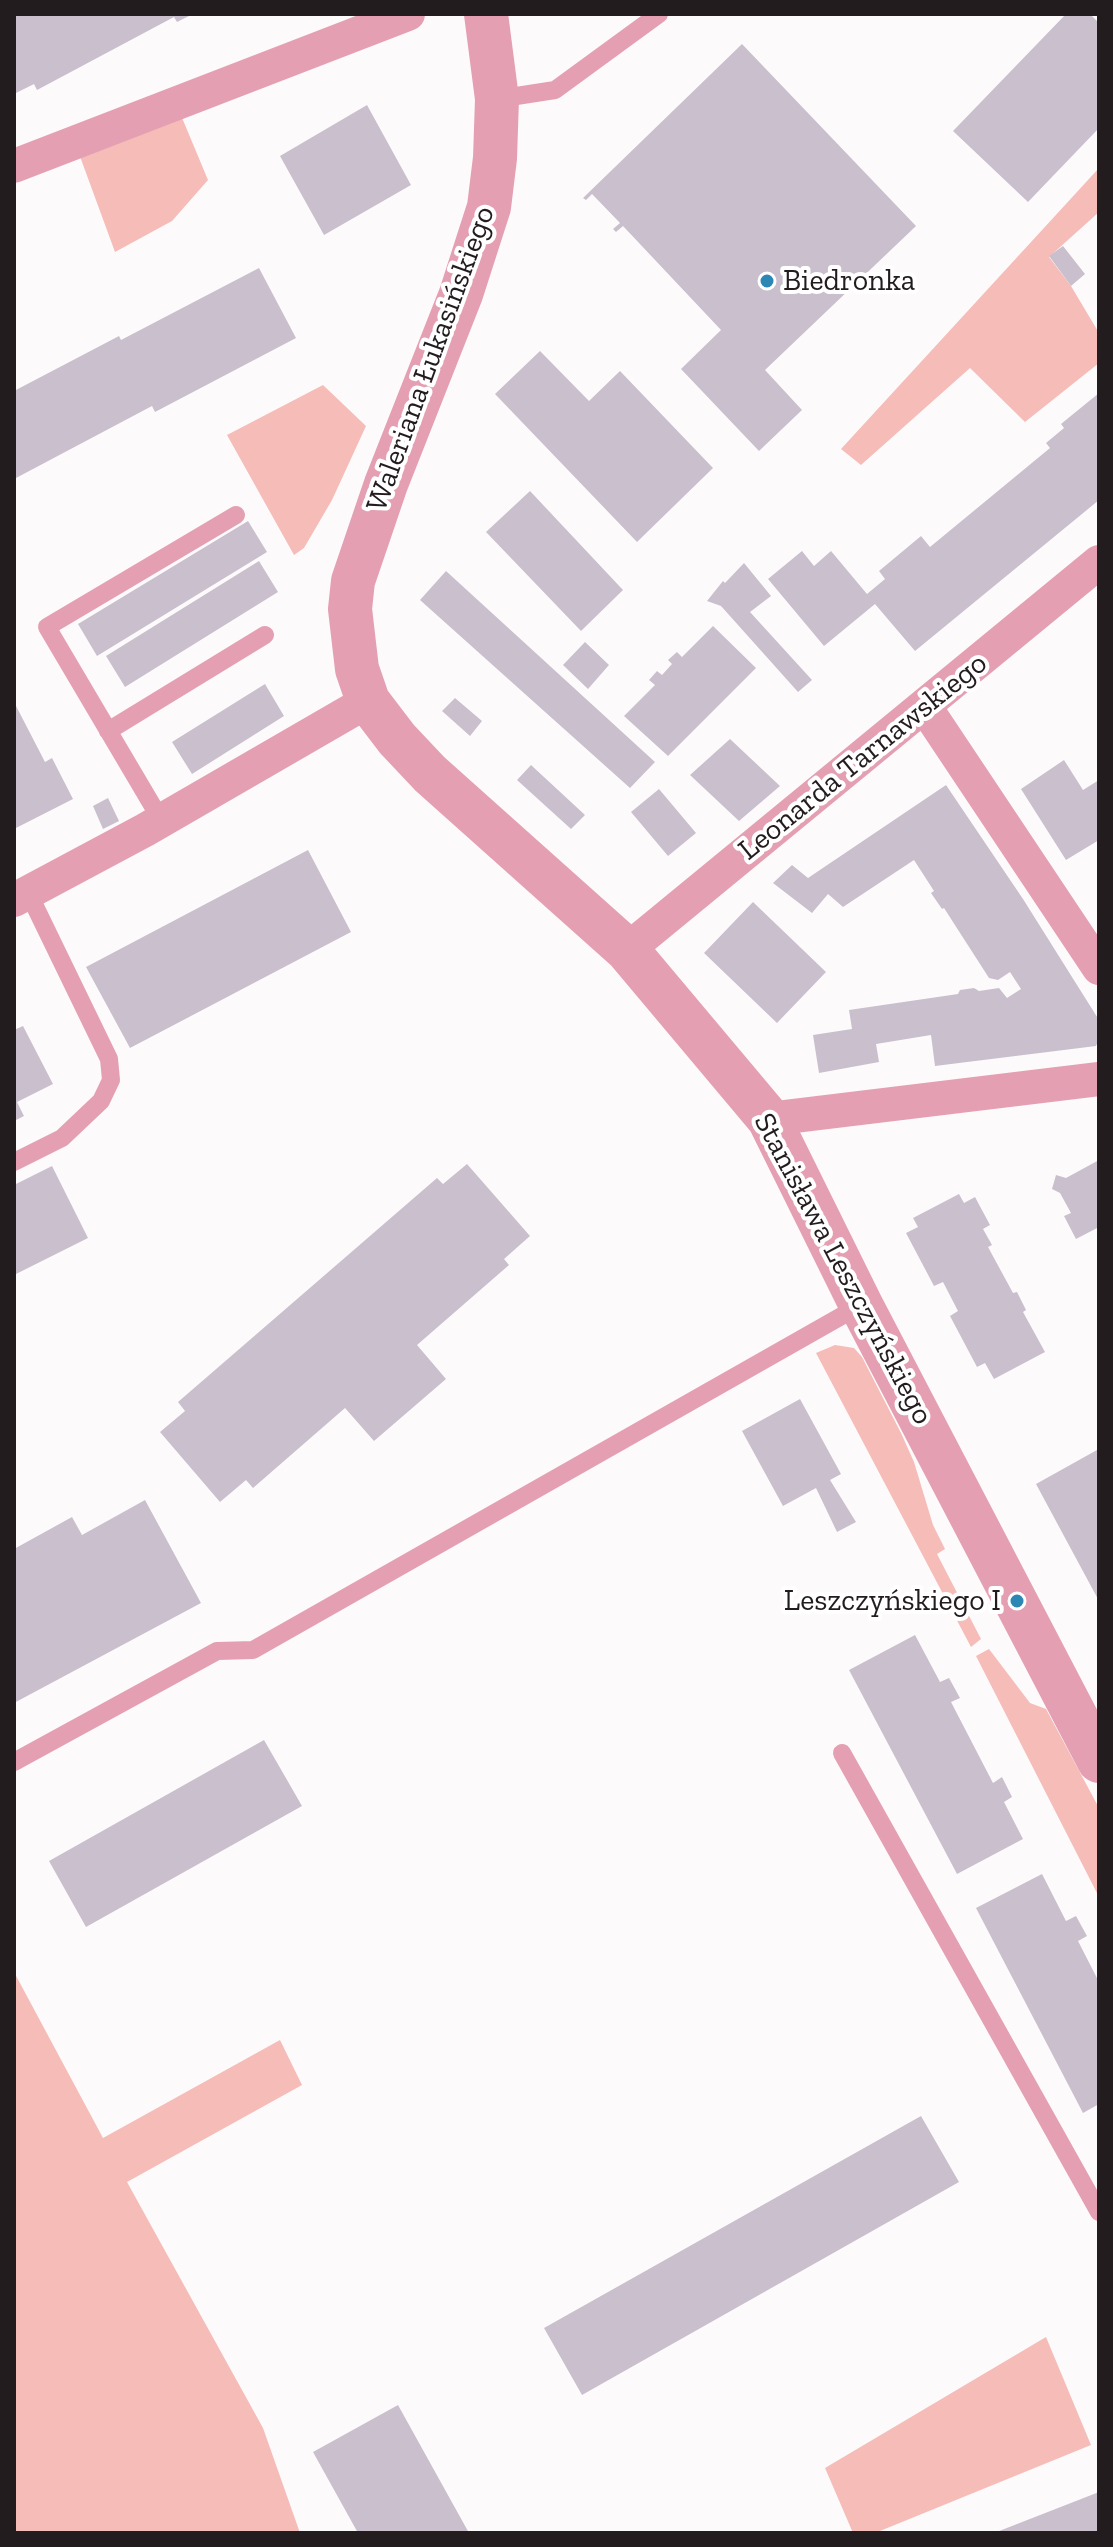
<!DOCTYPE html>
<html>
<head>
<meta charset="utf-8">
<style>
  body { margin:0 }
  #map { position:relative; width:1113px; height:2547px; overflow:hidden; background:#fdfafc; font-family:"Zilla Slab",serif }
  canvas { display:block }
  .frame { position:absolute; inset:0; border:16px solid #221c1f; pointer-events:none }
</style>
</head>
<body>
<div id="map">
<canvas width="1113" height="2547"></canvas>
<div class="frame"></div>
</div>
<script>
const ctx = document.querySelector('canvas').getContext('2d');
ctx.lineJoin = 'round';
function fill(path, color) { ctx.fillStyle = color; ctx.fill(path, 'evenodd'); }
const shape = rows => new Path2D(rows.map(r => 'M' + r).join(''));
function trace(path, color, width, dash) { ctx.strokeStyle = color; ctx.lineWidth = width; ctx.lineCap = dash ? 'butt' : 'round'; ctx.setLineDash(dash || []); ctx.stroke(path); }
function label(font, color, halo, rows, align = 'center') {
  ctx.font = font + ' "Zilla Slab",serif'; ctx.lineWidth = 8; ctx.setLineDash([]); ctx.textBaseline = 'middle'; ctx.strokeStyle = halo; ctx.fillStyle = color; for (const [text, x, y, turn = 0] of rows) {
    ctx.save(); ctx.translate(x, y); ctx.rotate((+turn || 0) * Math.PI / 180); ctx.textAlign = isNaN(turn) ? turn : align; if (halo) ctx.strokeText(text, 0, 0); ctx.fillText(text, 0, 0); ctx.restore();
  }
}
fill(shape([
  [180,113,208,180,172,221,115,252,78,151],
  [1099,168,1099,212,1049,257,1071,286,1099,333,1099,363,1025,422,970,368,861,465,841,449],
  [323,385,366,426,332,500,304,548,294,555,227,435],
  [835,1345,854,1348,862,1357,901,1433,914,1462,933,1525,945,1549,937,1554,981,1639,971,1647,816,1353],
  [989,1649,1030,1703,1046,1709,1099,1808,1099,1897,976,1656],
  [14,1972,103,2138,280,2040,302,2085,127,2182,263,2428,300,2533,14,2533],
  [1046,2337,1091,2445,875,2533,853,2533,825,2468]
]), '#f5bcb8');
fill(shape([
  [14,14,193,14,177,22,174,17,37,90,34,84,14,94],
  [1066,14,1090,14,1099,23,1099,128,1028,202,953,131],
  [742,44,916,226,765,370,802,410,759,451,681,369,721,330,623,226,616,232,613,229,620,223,592,194,586,200,583,198],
  [367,105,411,185,324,235,280,156],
  [1063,246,1085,274,1071,286,1049,256],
  [259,268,296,338,155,412,152,406,16,478,14,391,119,336,121,340],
  [540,351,589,401,620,371,713,468,637,542,495,394],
  [1099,393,1099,500,915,651,875,604,824,646,768,579,802,551,814,566,831,551,867,594,885,579,879,571,921,536,930,547,1050,448,1046,443,1064,428,1061,424],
  [530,491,623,590,581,631,486,532],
  [248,521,267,552,97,656,78,624],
  [259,561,278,592,125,687,106,656],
  [744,563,771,596,750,612,812,680,798,692,721,606,707,601,723,581,725,583],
  [446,571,655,762,630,788,420,600],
  [713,626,756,668,668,756,624,716,655,685,649,680,657,671,662,675,672,664,668,660,677,652,682,657],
  [585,642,609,665,588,689,563,665],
  [265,684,284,716,192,774,172,742],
  [455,698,482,721,470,736,442,711],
  [14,702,45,762,52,758,73,799,14,829],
  [730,739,780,786,739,821,690,775],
  [1064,760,1083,790,1099,780,1099,840,1066,860,1021,789],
  [531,765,585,815,571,829,517,780],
  [946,785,1023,899,1099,1020,1099,1039,1096,1046,935,1066,931,1035,876,1044,879,1062,819,1073,813,1035,852,1029,849,1010,958,994,960,990,974,988,979,991,999,988,1007,998,1021,989,1010,972,998,980,989,978,944,908,942,909,931,893,934,891,914,860,843,907,828,894,812,913,773,883,792,865,808,878],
  [659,789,696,833,668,856,631,812],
  [108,798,119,821,103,829,93,806],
  [308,850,351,932,130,1048,86,967],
  [753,902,826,972,777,1023,704,953],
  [23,1026,53,1084,17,1102,24,1116,14,1121,14,1030],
  [1099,1160,1099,1227,1076,1239,1064,1216,1071,1213,1060,1193,1052,1189,1056,1175,1066,1178],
  [467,1164,530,1236,504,1259,509,1265,417,1345,446,1379,374,1441,345,1408,253,1488,246,1480,220,1502,160,1432,185,1411,178,1402,437,1178,443,1184],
  [52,1166,88,1238,14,1275,14,1185],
  [959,1194,964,1203,975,1197,990,1225,983,1229,992,1245,988,1247,1013,1293,1017,1292,1026,1310,1023,1312,1045,1352,994,1379,985,1363,977,1367,950,1316,958,1311,943,1282,934,1286,906,1233,918,1227,913,1218],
  [800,1399,841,1474,830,1480,856,1522,837,1532,816,1488,783,1506,742,1431],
  [1097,1450,1099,1454,1099,1601,1036,1484],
  [145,1500,201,1603,14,1703,14,1549,72,1517,82,1535],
  [915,1635,940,1682,949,1678,960,1698,951,1702,993,1783,1002,1777,1012,1797,1004,1802,1023,1839,957,1874,849,1670],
  [264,1740,302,1806,86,1927,49,1861],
  [1042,1874,1066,1921,1076,1916,1087,1936,1078,1941,1099,1982,1099,2104,1083,2113,976,1908],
  [921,2116,959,2182,582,2395,544,2328],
  [398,2405,469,2533,358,2533,313,2452],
  [1099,2492,1099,2533,994,2533]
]), '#cabfcd');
trace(shape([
  [497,99,555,90,659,14],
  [108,731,265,635],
  [161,820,47,627,236,515],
  [14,1162,62,1138,101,1101,111,1080,109,1059,28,892],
  [842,1753,1099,2212],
  [14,1762,217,1651,253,1650,861,1305]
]), '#e4a0b2', 18);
trace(shape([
  [14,166,408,14],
  [925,707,1099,968],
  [14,900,145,830,368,701],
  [627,950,1099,562],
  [769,1119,1099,1079]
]), '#e4a0b2', 34);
trace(shape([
  [486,14,497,99,495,158,489,207,461,294,386,484,353,581,350,609,357,669,368,701,397,739,430,774,627,950,769,1119,861,1305,1099,1761]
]), '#e4a0b2', 44);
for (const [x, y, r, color] of [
  [767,281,8,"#2c87b4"],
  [1017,1601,8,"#2c87b4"]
]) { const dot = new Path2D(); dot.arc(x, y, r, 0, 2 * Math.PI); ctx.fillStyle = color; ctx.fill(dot); trace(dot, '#fff', 3); }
label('30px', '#221c1f', '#fff', [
  ["Biedronka",783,281],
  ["Leszczyńskiego I",1001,1601,"right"]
], 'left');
label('30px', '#221c1f', '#fff', [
  ["Waleriana Łukasińskiego",431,359,-70],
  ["Leonarda Tarnawskiego",863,757,-39],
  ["Stanisława Leszczyńskiego",843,1269,62]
]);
</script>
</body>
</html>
